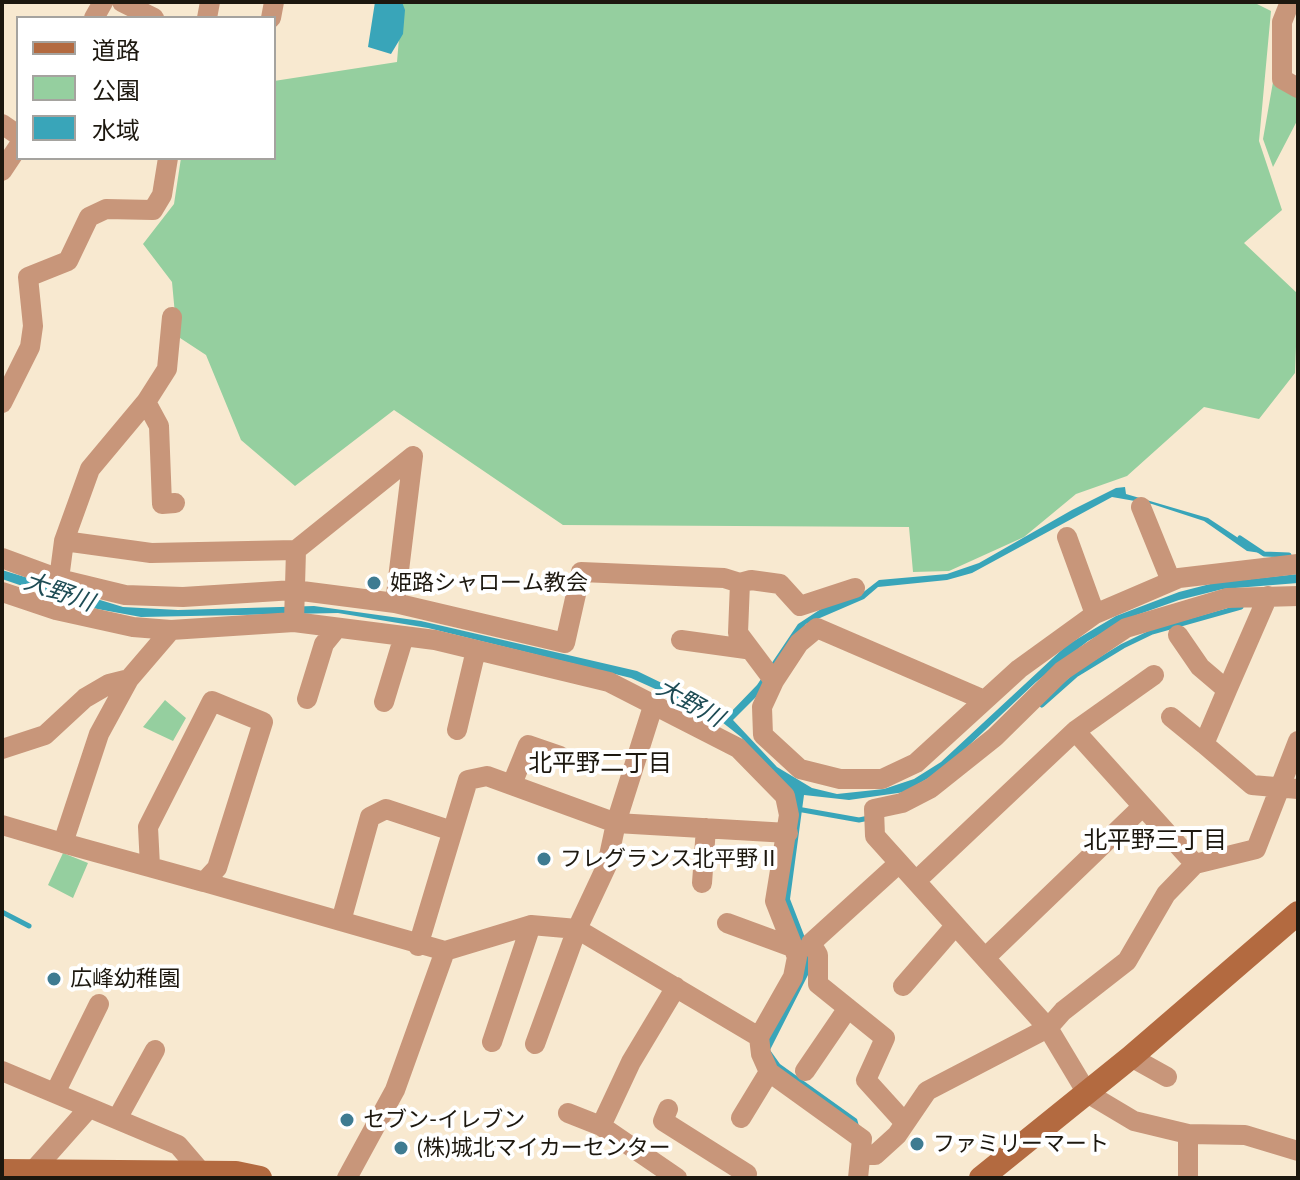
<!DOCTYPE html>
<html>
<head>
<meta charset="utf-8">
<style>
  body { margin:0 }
  #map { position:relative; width:1300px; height:1180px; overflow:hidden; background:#f8e9d0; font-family:Lato,"Noto Sans JP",sans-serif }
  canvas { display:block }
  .frame { position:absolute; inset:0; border:4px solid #1d180f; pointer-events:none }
  .legend { position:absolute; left:16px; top:16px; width:260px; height:144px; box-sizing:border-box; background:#fff; border:2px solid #a5a39f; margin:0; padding:10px 14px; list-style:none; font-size:24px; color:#1d180f }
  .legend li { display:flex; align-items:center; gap:16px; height:40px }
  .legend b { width:40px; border:2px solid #a5a39f }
</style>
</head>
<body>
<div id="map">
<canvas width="1300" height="1180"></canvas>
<div class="frame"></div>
<ul class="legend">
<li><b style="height:10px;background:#b36a40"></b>道路</li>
<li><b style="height:22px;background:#95cf9f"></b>公園</li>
<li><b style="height:22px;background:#39a5b9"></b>水域</li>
</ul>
</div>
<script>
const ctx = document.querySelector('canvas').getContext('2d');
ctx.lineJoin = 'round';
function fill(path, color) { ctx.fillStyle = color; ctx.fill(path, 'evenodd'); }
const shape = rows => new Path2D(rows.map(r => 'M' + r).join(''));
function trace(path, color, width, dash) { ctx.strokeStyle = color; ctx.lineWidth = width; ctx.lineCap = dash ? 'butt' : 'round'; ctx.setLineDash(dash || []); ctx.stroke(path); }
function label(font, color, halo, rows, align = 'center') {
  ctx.font = font + ' Lato,"Noto Sans JP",sans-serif'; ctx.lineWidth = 8; ctx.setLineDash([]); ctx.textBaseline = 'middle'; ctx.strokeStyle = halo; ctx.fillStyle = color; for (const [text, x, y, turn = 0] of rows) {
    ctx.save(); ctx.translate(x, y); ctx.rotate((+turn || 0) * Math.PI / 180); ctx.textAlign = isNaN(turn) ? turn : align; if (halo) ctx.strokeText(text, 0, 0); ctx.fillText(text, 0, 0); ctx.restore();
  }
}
fill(shape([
  [402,2,1253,2,1271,11,1259,141,1282,210,1244,243,1298,294,1295,373,1259,419,1204,407,1127,476,1076,494,1024,537,949,571,913,572,909,527,563,525,394,410,295,486,241,440,206,355,177,336,172,282,143,244,174,204,181,158,274,158,274,81,397,62],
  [1273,82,1298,97,1298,119,1273,167,1263,139],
  [165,700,186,718,173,741,143,727],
  [63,853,88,863,73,898,48,885]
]), '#95cf9f');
fill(shape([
  [375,2,402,2,405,10,403,34,391,54,368,47],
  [1125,487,1126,494,1208,518,1261,553,1247,551,1204,521,1152,504,1112,497,972,573,947,580,878,587,864,599,806,624,756,697,733,720,777,767,812,788,837,794,884,789,914,779,941,762,1067,645,1116,616,1179,592,1214,583,1298,574,1298,583,1223,589,1179,600,1134,616,1088,641,1036,682,945,768,905,792,849,800,804,795,790,899,809,948,809,973,770,1050,780,1064,857,1119,859,1126,853,1138,777,1071,765,1044,796,985,781,901,795,816,772,772,741,737,713,715,631,678,428,628,338,613,141,617,81,606,2,579,2,570,123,607,178,610,314,606,421,621,637,671,728,715,757,685,798,624,824,607,861,594,879,580,947,574,979,563,1072,510,1116,488]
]), '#39a5b9');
trace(shape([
  [1240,538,1264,554,1289,555],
  [1042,705,1077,674,1123,646,1152,632,1241,607],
  [797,809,859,820,869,818],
  [2,912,29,926]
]), '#39a5b9', 5);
trace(shape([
  [122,2,154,18],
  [1290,2,1282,22,1282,79,1298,88],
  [94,18,103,2],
  [207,18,210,2],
  [271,18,274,2],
  [2,124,18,135],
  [2,171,18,147],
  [146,402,159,426,162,504,175,503],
  [2,403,30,347,33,326,28,277,68,261,89,217,106,209,153,210,162,195,168,158],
  [1141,507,1171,581],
  [1067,537,1095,614],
  [64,541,151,553,296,550,413,456,395,603],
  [2,558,59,579,125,595,183,597,294,590,395,603,565,643,581,572,724,578,740,583,751,580,780,584,800,606,855,588],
  [59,579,64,541,90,469,146,402,167,369,172,317],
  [740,583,738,633,774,681],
  [2,592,56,610,133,627,171,630,294,622,435,640,609,682,738,748,785,796,789,815,775,901,797,957,793,977,759,1037,761,1054,769,1072,862,1139,858,1178],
  [1298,596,1227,598,1126,628,1062,671,995,737,931,788,902,803,874,809,875,836,1048,1028,1087,1093,1134,1121,1188,1134,1245,1135,1298,1151],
  [294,622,296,550],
  [1178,635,1200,667,1227,690,1204,744,1252,785,1298,789],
  [681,640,746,649],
  [1227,690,1268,596],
  [307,699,324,644,337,628],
  [984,700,817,628,799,643,774,681,762,707,763,735,800,769,840,779,882,779,916,763,1019,669,1095,614,1179,578,1298,564],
  [384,702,404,636],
  [1171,717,1204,744],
  [457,730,476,650],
  [1075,731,1154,675],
  [2,749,45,735,85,698,109,684,129,679],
  [512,784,528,745,560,756],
  [2,825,63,843,99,734,129,679,171,630],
  [63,843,204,882,217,868,263,722,212,701,148,827,150,866],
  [898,864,811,943,818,955,818,984,885,1038,866,1080,905,1123],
  [916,881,1075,731,1195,864],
  [204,882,445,951,531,925,577,929,759,1037],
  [702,883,706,828],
  [341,921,370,817,386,809,452,831],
  [727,923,795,948],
  [418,946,468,780,487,776,616,823,654,703],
  [986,957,1142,807],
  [903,986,955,926],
  [492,1042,531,925],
  [535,1044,577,929,607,865,616,823,788,833],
  [1131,1057,1167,1077],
  [2,1071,178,1145,202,1173],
  [805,1071,848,1008],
  [55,1093,99,1004],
  [668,1109,663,1121,747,1174,744,1178],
  [568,1113,601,1126,677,1178],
  [741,1118,769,1072],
  [117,1119,155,1050],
  [601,1126,631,1062,676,987],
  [861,1155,875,1155,897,1135,927,1091,1048,1028,1063,1011,1127,961,1166,894,1195,864,1256,849,1298,741],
  [33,1171,89,1108],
  [347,1178,395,1090,445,951],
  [1188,1178,1188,1134]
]), '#c8967a', 20);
trace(shape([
  [2,1171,236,1173,260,1178],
  [981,1178,1131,1057,1298,913]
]), '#b36a40', 24);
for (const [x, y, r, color] of [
  [374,583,8,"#3e7b91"],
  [544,859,8,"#3e7b91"],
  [54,979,8,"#3e7b91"],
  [347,1120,8,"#3e7b91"],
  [917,1144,8,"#3e7b91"],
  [401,1148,8,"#3e7b91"]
]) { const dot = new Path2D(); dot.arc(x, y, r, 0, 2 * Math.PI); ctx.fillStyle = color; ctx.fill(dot); trace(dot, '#fff', 3); }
label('22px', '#1d180f', '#fff', [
  ["姫路シャローム教会",390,583],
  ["フレグランス北平野Ⅱ",560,859],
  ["広峰幼稚園",70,979],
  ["セブン-イレブン",363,1120],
  ["ファミリーマート",933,1144],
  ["(株)城北マイカーセンター",417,1148]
], 'left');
label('italic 24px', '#1e4c55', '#fff', [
  ["大野川",59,592,19],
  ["大野川",690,703,29]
]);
label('24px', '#1d180f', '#fff', [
  ["北平野二丁目",600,763],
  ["北平野三丁目",1155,840]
]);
</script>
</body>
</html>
